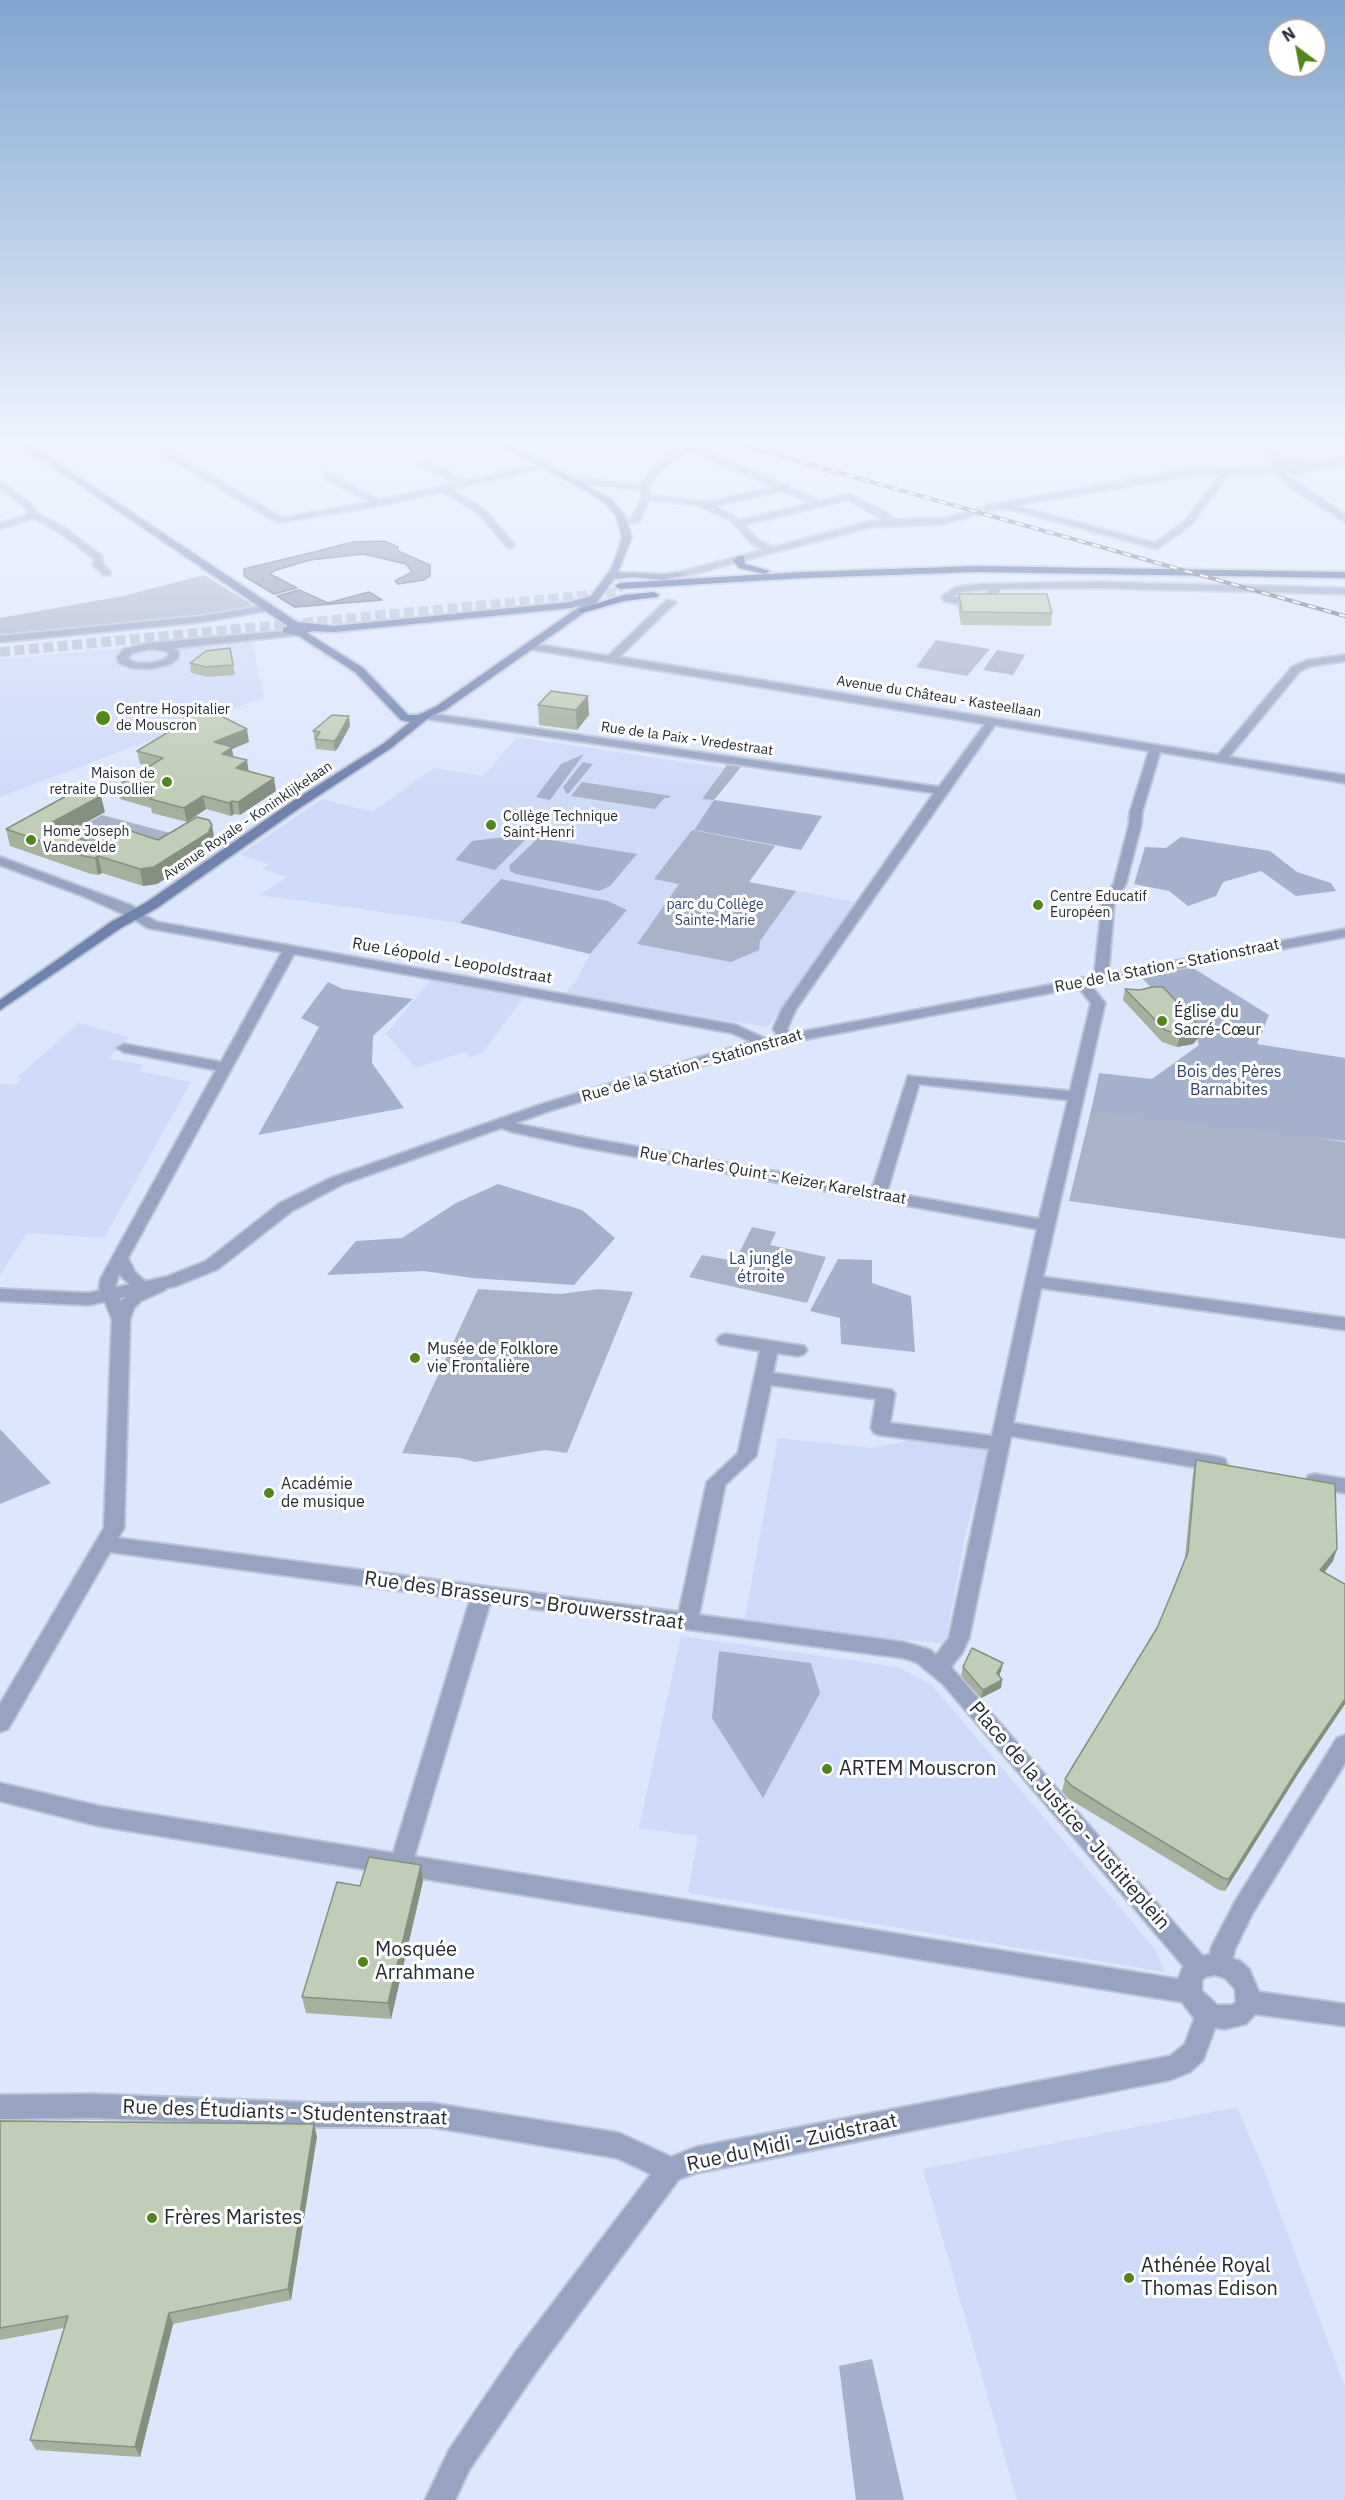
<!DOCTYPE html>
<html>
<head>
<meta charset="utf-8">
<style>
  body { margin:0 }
  #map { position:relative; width:1345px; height:2500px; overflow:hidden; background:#dce7fd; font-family:"IBM Plex Sans",sans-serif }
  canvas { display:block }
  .north { position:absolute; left:1267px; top:18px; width:60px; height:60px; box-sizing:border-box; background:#fff; border:2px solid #a8a9ad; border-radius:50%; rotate:328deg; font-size:16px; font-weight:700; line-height:24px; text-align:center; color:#252932 }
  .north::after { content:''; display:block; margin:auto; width:21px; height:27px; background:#52851a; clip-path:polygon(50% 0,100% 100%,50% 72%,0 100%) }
</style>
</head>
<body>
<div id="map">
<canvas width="1345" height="2500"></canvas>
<div class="north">N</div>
</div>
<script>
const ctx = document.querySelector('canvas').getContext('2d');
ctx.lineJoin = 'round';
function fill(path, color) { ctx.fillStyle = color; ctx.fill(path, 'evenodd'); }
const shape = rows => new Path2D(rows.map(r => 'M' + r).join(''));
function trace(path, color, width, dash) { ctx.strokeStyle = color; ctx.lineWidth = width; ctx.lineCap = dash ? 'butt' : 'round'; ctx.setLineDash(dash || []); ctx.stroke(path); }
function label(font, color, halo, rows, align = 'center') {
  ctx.font = font + ' "IBM Plex Sans",sans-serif'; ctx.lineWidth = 6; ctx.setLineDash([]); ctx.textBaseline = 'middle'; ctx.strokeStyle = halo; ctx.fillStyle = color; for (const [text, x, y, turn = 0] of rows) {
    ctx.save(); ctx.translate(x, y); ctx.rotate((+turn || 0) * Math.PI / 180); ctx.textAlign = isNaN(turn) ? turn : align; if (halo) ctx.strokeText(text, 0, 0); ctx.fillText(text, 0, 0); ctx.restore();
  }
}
fill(shape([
  [251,637,264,697,0,797,0,659],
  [517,737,724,768,703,798,714,800,693,830,775,846,749,882,856,902,768,1027,565,993,575,982,590,954,627,910,608,901,501,879,460,923,260,895,287,877,262,869,269,864,240,855,322,799,372,812,434,768,483,776],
  [431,980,481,989,524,997,483,1052,470,1057,465,1052,416,1068,386,1034],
  [79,1023,129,1037,109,1058,143,1065,139,1071,191,1082,104,1238,27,1233,0,1275,0,1083,15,1085,22,1079,17,1077],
  [778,1438,873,1448,910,1440,989,1450,965,1536,945,1644,744,1622],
  [681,1636,898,1667,932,1685,1155,1949,1165,1972,688,1893,698,1836,639,1828],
  [1237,2107,1264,2170,1345,2387,1345,2500,1017,2500,923,2169]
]), '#cedbf8');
fill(shape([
  [204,575,251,604,250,607,202,616,0,635,0,618,123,596],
  [936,640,990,649,967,676,916,667],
  [997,650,1025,655,1013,675,983,670],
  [727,765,741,767,714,800,702,799],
  [582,782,671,796,669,798,664,798,655,809,571,796],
  [102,815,170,833,143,850,52,843],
  [692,830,775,846,749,882,796,891,760,941,759,950,731,962,637,944,679,884,654,879],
  [1093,1102,1345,1142,1345,1239,1069,1201],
  [752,1227,776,1232,770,1245,826,1257,807,1303,689,1277,702,1255,735,1261],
  [478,1289,560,1294,599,1289,633,1292,567,1453,545,1450,475,1462,460,1458,402,1453]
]), '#a9b3c8');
fill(shape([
  [584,754,550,800,536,797,561,764],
  [583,762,593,764,568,794,566,793,563,787],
  [714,800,822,816,801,850,694,830],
  [514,836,527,838,495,870,455,860,472,841],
  [1181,837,1270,851,1297,872,1331,883,1336,891,1296,896,1261,871,1223,882,1216,896,1188,906,1169,891,1134,884,1145,847,1166,848],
  [538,838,637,854,610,886,599,891,516,874,510,871,509,866],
  [501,879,608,901,627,910,590,954,460,923],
  [1193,968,1269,1015,1257,1044,1345,1058,1345,1141,1091,1112,1099,1073,1152,1079,1199,1045,1196,1034,1140,976],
  [328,982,343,989,413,999,373,1036,372,1063,404,1108,258,1135,319,1027,301,1018],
  [498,1184,582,1210,615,1238,574,1285,472,1278,424,1271,327,1275,356,1241,402,1238,456,1203],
  [838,1259,872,1260,872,1283,911,1296,915,1352,841,1344,840,1318,810,1311],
  [0,1429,51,1483,0,1504],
  [719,1651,811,1663,820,1693,763,1798,712,1718],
  [872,2359,904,2500,856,2500,839,2366]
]), '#a4b1cc');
const water = shape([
  [384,541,398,547,398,551,430,565,430,576,424,580,398,584,395,581,412,572,406,564,363,554,310,560,276,570,270,574,297,588,274,594,244,576,244,569,310,553,353,542,384,541],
  [299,590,328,603,369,592,382,600,295,607,277,596,299,590]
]);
fill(water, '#8692ad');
trace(water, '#697288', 1.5);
trace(shape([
  [973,514,987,508]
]), '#b7c1d4', 10, [10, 4.5]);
trace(shape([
  [0,652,622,592]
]), '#b7c1d4', 10, [10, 4.5]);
const minor = shape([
  [615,440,637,440,633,442,619,442,615,440],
  [649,440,662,440,682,446,703,441,703,445,697,447,784,485,789,485,790,488,821,501,849,494,886,512,894,519,945,518,973,511,978,514,945,524,871,527,678,578,673,575,675,573,763,550,751,543,730,520,697,505,649,500,639,522,621,525,621,521,632,518,642,497,642,491,634,489,576,484,572,481,576,478,641,485,653,467,675,450,649,440],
  [689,450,774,487,708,502,650,495,648,488,659,471,689,450],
  [782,491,811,503,740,520,716,506,782,491],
  [848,500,884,520,871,521,773,547,757,539,744,525,848,500],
  [1264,440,1272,440,1281,460,1291,458,1307,462,1310,465,1345,457,1345,463,1296,474,1284,473,1345,515,1345,522,1287,485,1276,472,1229,474,1191,525,1157,549,1005,508,987,511,983,508,987,505,1186,470,1273,467,1271,464,1274,462,1264,440],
  [1291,464,1301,466,1302,467,1296,468,1282,465,1291,464],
  [1220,474,1185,521,1155,543,1016,506,1186,476,1220,474],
  [160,449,166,449,282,518,369,502,324,478,324,474,327,473,379,500,457,483,423,467,422,465,426,462,466,481,546,463,550,466,451,490,484,509,515,545,510,548,507,547,478,513,442,492,378,506,278,523,160,453,160,449],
  [0,481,31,504,37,513,65,528,102,556,103,564,110,571,110,575,104,575,93,565,94,559,59,532,33,518,0,529,0,523,29,514,25,508,0,488,0,481],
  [1097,582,1345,588,1345,594,1097,588,1000,589,995,598,990,602,958,604,944,601,942,596,956,587,981,584,1097,582],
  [990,589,984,597,952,597,961,592,990,589],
  [667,600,676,602,619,657,1218,755,1292,667,1308,660,1345,655,1345,661,1311,666,1300,671,1229,757,1345,775,1345,783,1160,752,1142,812,1141,825,1126,883,1114,904,1108,978,1101,982,1094,978,1102,904,1114,883,1129,825,1130,812,1149,751,995,725,796,1009,787,1029,794,1038,792,1041,782,1041,773,1029,782,1009,934,793,427,719,421,716,427,713,939,787,985,724,529,649,524,646,529,643,608,656,667,600],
  [294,630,299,633,298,635,175,648,179,652,178,658,171,664,151,669,131,668,119,663,117,657,124,649,150,643,294,630],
  [150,649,166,651,169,655,163,660,151,663,137,663,128,659,132,653,150,649],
  [135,910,157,922,736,1025,768,1040,770,1043,763,1047,732,1033,294,954,128,1258,135,1272,148,1284,159,1280,165,1282,167,1286,165,1290,141,1301,134,1308,130,1319,124,1528,118,1538,679,1612,707,1482,738,1453,760,1351,720,1344,717,1340,720,1336,726,1334,804,1346,807,1350,804,1354,798,1356,777,1353,773,1373,892,1390,895,1394,890,1423,992,1436,1037,1229,582,1147,513,1132,496,1126,493,1123,501,1118,522,1125,582,1137,872,1189,908,1076,1070,1091,1091,1003,1074,982,1081,978,1086,979,1105,1003,1043,1277,1345,1318,1345,1330,1041,1288,1013,1423,1218,1457,1225,1459,1227,1464,1225,1469,1218,1471,1011,1436,969,1638,962,1653,951,1667,1209,1963,1211,1948,1236,1900,1337,1738,1345,1735,1345,1763,1252,1914,1235,1949,1229,1972,1221,1975,1213,1972,1211,1967,1207,1975,1199,1978,1191,1975,943,1684,916,1662,903,1658,490,1603,412,1864,409,1871,401,1874,393,1871,390,1864,470,1600,110,1552,8,1729,0,1732,0,1704,104,1528,112,1319,99,1288,101,1278,216,1070,124,1052,117,1048,124,1044,221,1062,282,952,148,928,130,917,128,914,135,910],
  [919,1084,1068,1100,1039,1219,887,1192,919,1084],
  [119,1274,135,1290,121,1301,115,1288,119,1274],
  [771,1385,876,1399,871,1428,874,1433,880,1435,989,1449,949,1638,936,1655,930,1650,903,1642,699,1615,725,1485,756,1456,771,1385],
  [1315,1474,1345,1479,1345,1493,1308,1486,1306,1481,1308,1476,1315,1474],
  [1208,2003,1217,2006,1220,2014,1203,2060,1190,2072,1170,2080,696,2173,679,2179,535,2373,469,2470,455,2500,425,2500,449,2450,515,2353,651,2174,617,2158,431,2127,322,2127,92,2118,0,2119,0,2095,92,2094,322,2103,431,2103,619,2133,671,2157,696,2147,1170,2056,1185,2044,1199,2006,1208,2003]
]);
const tertiary = shape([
  [268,605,272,606,272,610,201,622,0,642,0,636,201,616,268,605],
  [0,857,133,906,142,914,135,918,130,917,83,896,0,865,0,857],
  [1345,929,1345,937,765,1047,552,1110,343,1184,292,1211,218,1269,176,1286,88,1305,0,1301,0,1289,88,1293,166,1277,206,1261,280,1203,331,1178,542,1104,758,1040,1345,929],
  [0,1783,99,1806,1178,1979,1183,1967,1191,1959,1215,1953,1240,1961,1249,1969,1259,1992,1345,2004,1345,2026,1255,2014,1246,2024,1224,2029,1213,2027,1194,2018,1182,2002,99,1826,0,1801,0,1783],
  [1215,1975,1225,1978,1235,1989,1236,2002,1232,2005,1217,2005,1202,1991,1202,1980,1205,1977,1215,1975]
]);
const secondary = shape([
  [13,440,23,440,297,622,334,626,570,602,591,596,611,569,618,551,622,537,616,516,605,503,588,492,491,440,501,440,611,499,625,515,632,537,618,572,665,574,678,572,683,575,665,580,632,577,614,579,595,605,445,710,431,716,391,748,298,809,157,908,121,928,0,1010,0,1000,111,922,147,902,290,803,383,744,410,722,401,720,355,672,299,636,283,632,283,628,288,626,13,440],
  [582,605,437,706,418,715,408,715,363,668,307,633,312,631,334,632,571,608,582,605]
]);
const trunk = shape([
  [738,556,744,556,745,564,770,571,765,574,739,568,733,561,738,556],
  [977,566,1345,572,1345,578,977,572,803,578,620,589,615,586,620,583,803,572,977,566],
  [654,592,659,595,657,597,624,601,582,613,577,610,623,595,654,592]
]);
trace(minor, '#bbc5d8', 4);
trace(tertiary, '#bbc5d8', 4);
trace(secondary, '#bbc5d8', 4);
trace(trunk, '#bbc5d8', 4);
fill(minor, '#96a4c2');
fill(tertiary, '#96a4c2');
fill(secondary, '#7083ae');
fill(trunk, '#486199');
const rail = shape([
  [723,440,1345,616]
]);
trace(rail, '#616775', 4);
trace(rail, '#fff', 2, [8]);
fill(shape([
  [959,594,1052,613,1051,626,961,625,958,606],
  [230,648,235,675,208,677,191,673,190,663],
  [551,691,589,715,577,730,539,725,538,705],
  [173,723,249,742,232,749,233,757,249,771,276,791,240,815,234,814,231,816,206,809,187,822,152,813,151,808,120,799,117,786,149,767,140,764,137,751,174,729],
  [350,726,338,748,335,751,316,749,313,731],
  [105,812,66,834,92,843,158,840,215,842,211,850,157,884,143,886,102,873,98,875,88,873,10,846,6,829],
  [1125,989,1198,1038,1193,1044,1177,1047,1162,1042,1123,1000],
  [1196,1460,1333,1561,1324,1572,1345,1584,1345,1704,1298,1774,1225,1891,1219,1890,1112,1825,1069,1799,1062,1791,1065,1779,1157,1628,1185,1558,1193,1473],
  [1003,1663,1001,1671,999,1676,1001,1688,981,1698,961,1676,963,1667],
  [421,1865,423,1881,391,2019,306,2013,302,1997,360,1886],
  [0,2121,317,2136,291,2300,173,2324,140,2457,36,2450,30,2440,64,2328,0,2340]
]), '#a5b09d');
fill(shape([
  [588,696,589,715,577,730,576,710],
  [349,716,350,726,338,748,335,751,334,741],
  [247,729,249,742,232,749,234,760,222,754,214,742],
  [247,760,249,773,236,768],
  [274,778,276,791,240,815,238,802],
  [101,796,105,812,49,843,45,826],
  [203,796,206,809,187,822,184,808],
  [232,801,234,814,231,816,229,803],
  [212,825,215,842,211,850,157,884,143,886,140,869],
  [98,856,102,873,98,875,95,858],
  [1200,1027,1198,1038,1193,1044,1177,1047,1180,1035],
  [1337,1549,1333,1561,1316,1583,1320,1570],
  [1003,1663,1001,1671,996,1682,997,1673],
  [1002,1680,1001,1688,981,1698,983,1690],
  [1345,1699,1345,1704,1298,1774,1225,1891,1229,1879,1303,1761],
  [421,1865,423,1881,391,2019,388,2003],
  [314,2124,317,2136,291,2300,288,2289],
  [169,2313,173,2324,140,2457,135,2447]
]), '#869080');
const building = shape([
  [959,594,1047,594,1052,613,962,612,959,594],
  [230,648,233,665,206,667,190,663,206,651,230,648],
  [551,691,588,696,576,710,538,705,551,691],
  [209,710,247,729,214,742,232,747,222,754,247,760,236,768,274,778,238,802,232,801,229,803,203,796,184,808,150,799,154,796,117,786,163,758,137,751,180,725,173,723,209,710],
  [332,715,349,716,337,738,334,741,315,739,320,732,313,731,332,715],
  [79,789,101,796,45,826,92,843,119,827,158,840,197,817,209,820,212,825,208,833,154,867,140,869,98,856,95,858,84,856,6,829,79,789],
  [1152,987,1163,987,1200,1027,1195,1033,1180,1035,1165,1030,1125,989,1140,990,1152,987],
  [1196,1460,1335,1484,1337,1549,1320,1570,1345,1584,1345,1699,1303,1761,1229,1879,1223,1878,1115,1813,1072,1786,1065,1779,1157,1628,1173,1590,1188,1552,1196,1460],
  [972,1648,1003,1663,997,1673,1002,1680,983,1690,963,1667,972,1648],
  [369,1857,421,1865,388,2003,302,1997,337,1882,360,1886,369,1857],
  [0,2121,314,2124,288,2289,169,2313,135,2447,30,2440,68,2316,0,2328,0,2121]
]);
fill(building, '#c0cdb7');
trace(building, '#869080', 1.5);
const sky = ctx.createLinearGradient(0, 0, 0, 790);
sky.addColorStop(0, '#81a6d0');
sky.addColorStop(0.56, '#eff4fe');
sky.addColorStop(1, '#eff4fe00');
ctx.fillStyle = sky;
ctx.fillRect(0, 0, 1345, 790);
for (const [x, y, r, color] of [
  [103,718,8,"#52851a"],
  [167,782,6,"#52851a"],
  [491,825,6,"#52851a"],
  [31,840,6,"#52851a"],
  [1038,905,6,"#52851a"],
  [1162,1021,6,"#52851a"],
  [415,1358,6,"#52851a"],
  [269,1493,6,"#52851a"],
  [827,1769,6,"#52851a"],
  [363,1962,6,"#52851a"],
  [152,2218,6,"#52851a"],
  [1129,2278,6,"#52851a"]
]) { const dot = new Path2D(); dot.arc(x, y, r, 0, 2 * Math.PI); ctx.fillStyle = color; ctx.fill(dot); trace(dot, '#fff', 2); }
label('14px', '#252932', '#fff', [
  ["Avenue du Château - Kasteellaan",939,697,9],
  ["Rue de la Paix - Vredestraat",687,739,8],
  ["Avenue Royale - Koninklijkelaan",248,821,-34]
]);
label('14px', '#252932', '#fff', [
  ["Centre Hospitalier",116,710],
  ["de Mouscron",116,726],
  ["Maison de",155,774,"right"],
  ["retraite Dusollier",155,790,"right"],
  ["Collège Technique",503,817],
  ["Saint-Henri",503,833],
  ["Home Joseph",43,832],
  ["Vandevelde",43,848],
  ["Centre Educatif",1050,897],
  ["Européen",1050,913]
], 'left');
label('14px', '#33456d', '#fff', [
  ["parc du Collège",715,905],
  ["Sainte-Marie",715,921]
]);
label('16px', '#252932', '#fff', [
  ["Rue Léopold - Leopoldstraat",452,961,10],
  ["Rue de la Station - Stationstraat",1167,966,-11],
  ["Rue de la Station - Stationstraat",692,1066,-16],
  ["Rue Charles Quint - Keizer Karelstraat",773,1176,10]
]);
label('16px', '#252932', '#fff', [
  ["Église du",1174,1012],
  ["Sacré-Cœur",1174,1030],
  ["Musée de Folklore",427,1349],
  ["vie Frontalière",427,1367],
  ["Académie",281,1484],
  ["de musique",281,1502]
], 'left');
label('16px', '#33456d', '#fff', [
  ["Bois des Pères",1229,1072],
  ["Barnabites",1229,1090],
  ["La jungle",761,1259],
  ["étroite",761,1277]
]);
label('20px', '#252932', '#fff', [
  ["Rue des Brasseurs - Brouwersstraat",524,1601,8],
  ["Place de la Justice - Justitieplein",1069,1816,49],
  ["Rue des Étudiants - Studentenstraat",285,2113,2],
  ["Rue du Midi - Zuidstraat",792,2143,-12]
]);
label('20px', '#252932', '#fff', [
  ["ARTEM Mouscron",839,1769],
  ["Mosquée",375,1950],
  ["Arrahmane",375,1973],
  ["Frères Maristes",164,2218],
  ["Athénée Royal",1141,2266],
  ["Thomas Edison",1141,2289]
], 'left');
</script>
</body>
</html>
